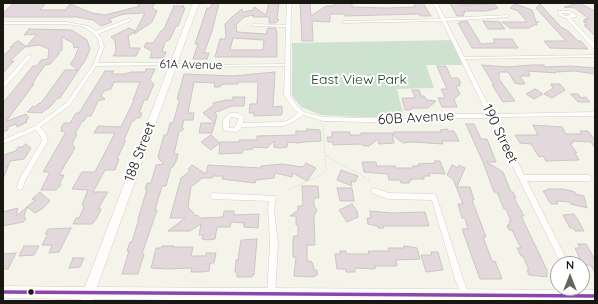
<!DOCTYPE html>
<html>
<head>
<meta charset="utf-8">
<style>
  body { margin:0 }
  #map { position:relative; width:598px; height:304px; overflow:hidden; background:#f5f4ea; font-family:Quicksand,sans-serif }
  canvas { display:block }
  .frame { position:absolute; inset:0; border:4px solid #181711; pointer-events:none }
  .north { position:absolute; left:550px; top:256px; width:40px; height:40px; box-sizing:border-box; background:#fff; border:1px solid #a3a2a0; border-radius:50%; rotate:0deg; font-size:11px; font-weight:700; line-height:16px; text-align:center; color:#181711 }
  .north::after { content:''; display:block; margin:auto; width:14px; height:18px; background:#65645d; clip-path:polygon(50% 0,100% 100%,50% 72%,0 100%) }
</style>
</head>
<body>
<div id="map">
<canvas width="598" height="304"></canvas>
<div class="frame"></div>
<div class="north">N</div>
</div>
<script>
const ctx = document.querySelector('canvas').getContext('2d');
ctx.lineJoin = 'round';
function fill(path, color) { ctx.fillStyle = color; ctx.fill(path, 'evenodd'); }
const shape = rows => new Path2D(rows.map(r => 'M' + r).join(''));
function trace(path, color, width, dash) { ctx.strokeStyle = color; ctx.lineWidth = width; ctx.lineCap = dash ? 'butt' : 'round'; ctx.setLineDash(dash || []); ctx.stroke(path); }
function label(font, color, halo, rows, align = 'center') {
  ctx.font = font + ' Quicksand,sans-serif'; ctx.lineWidth = 4; ctx.setLineDash([]); ctx.textBaseline = 'middle'; ctx.strokeStyle = halo; ctx.fillStyle = color; for (const [text, x, y, turn = 0] of rows) {
    ctx.save(); ctx.translate(x, y); ctx.rotate((+turn || 0) * Math.PI / 180); ctx.textAlign = isNaN(turn) ? turn : align; if (halo) ctx.strokeText(text, 0, 0); ctx.fillText(text, 0, 0); ctx.restore();
  }
}
fill(shape([
  [451,40,463,65,426,65,434,88,397,89,404,117,359,117,321,115,301,107,292,96,292,43]
]), '#cee3cf');
const building = shape([
  [14,3,46,3,40,10,65,10,70,4,92,13,105,15,140,6,136,3,155,3,152,8,157,11,152,22,134,34,145,13,124,14,109,19,112,22,101,26,93,20,77,17,3,17,3,13,14,3],
  [219,3,212,31,204,53,209,53,207,59,193,59,198,44,195,44,207,8,210,8,212,4,219,3],
  [269,3,279,4,277,18,279,20,276,23,269,23,269,17,253,17,254,15,244,17,236,25,237,32,266,34,268,28,276,28,276,31,277,31,277,57,215,57,220,39,226,39,225,24,233,16,242,9,243,12,253,10,254,7,266,15,269,3],
  [233,38,264,40,263,50,230,50,233,38],
  [300,3,310,3,311,16,326,6,334,6,334,3,352,3,352,7,386,8,415,7,414,3,423,3,431,16,421,16,418,14,345,16,345,14,330,14,330,22,312,21,313,41,302,41,300,3],
  [450,3,459,3,460,5,494,4,498,8,487,11,464,11,465,13,462,13,464,16,457,16,450,3],
  [579,3,595,11,595,36,584,25,587,25,583,21,587,21,584,19,589,19,575,8,564,7,579,3],
  [515,4,532,10,536,22,539,22,536,23,537,25,534,25,529,28,510,28,502,22,527,22,518,11,510,8,515,4],
  [540,4,561,27,568,31,578,41,581,41,588,49,550,48,544,41,566,41,536,8,540,4],
  [174,6,184,6,183,8,185,8,178,26,176,26,170,39,165,42,162,52,166,52,164,58,150,58,152,51,144,47,146,43,153,43,161,31,164,29,174,6],
  [467,21,481,44,495,43,493,39,512,39,518,48,472,48,458,23,461,23,460,22,467,21],
  [483,21,500,22,505,29,488,29,483,21],
  [129,28,136,31,128,36,130,48,140,48,136,56,113,56,116,51,115,40,111,37,129,28],
  [29,29,72,30,87,40,90,49,86,59,60,98,58,98,48,109,46,109,42,113,27,112,33,106,35,107,39,103,41,103,65,70,78,70,70,64,74,59,79,47,74,48,73,43,62,37,62,50,59,51,59,54,50,64,45,65,32,84,34,84,7,120,7,121,26,114,29,118,26,120,27,122,17,127,16,124,8,127,8,130,3,132,3,103,33,66,37,66,41,60,48,59,49,49,39,45,26,47,37,34,24,35,29,29],
  [18,41,26,46,10,61,14,61,3,73,3,56,12,48,10,47,14,45,13,44,18,41],
  [482,65,508,67,530,65,544,65,545,67,571,66,595,68,595,74,575,71,555,72,556,73,528,71,530,76,520,76,525,84,519,84,515,83,508,72,499,72,499,79,515,101,503,102,492,85,494,85,482,65],
  [437,66,446,66,451,78,458,78,461,83,459,83,460,86,456,86,460,94,454,99,457,107,442,107,438,98,445,98,441,89,447,89,437,66],
  [146,69,155,69,150,80,154,84,147,100,144,100,139,113,142,113,140,118,135,118,134,121,132,121,124,140,125,140,125,142,117,159,119,159,115,170,105,170,93,192,108,192,98,209,101,209,97,218,92,224,73,224,76,218,79,218,84,207,82,205,88,190,72,189,82,172,95,172,115,133,94,133,98,126,121,127,134,100,133,100,140,82,114,82,111,89,104,91,101,96,105,99,98,101,91,116,87,116,84,121,82,121,75,134,77,134,72,144,75,148,59,175,64,175,60,183,61,185,56,190,41,190,50,172,43,172,66,132,61,131,62,128,61,128,64,123,70,123,76,113,79,113,105,71,114,71,111,74,125,74,131,72,145,72,146,69],
  [275,72,273,107,282,106,282,114,281,115,254,116,254,113,249,113,250,104,257,104,258,82,238,82,238,84,226,84,221,85,220,87,214,87,215,83,194,82,188,113,194,113,193,120,184,120,182,127,184,129,179,132,174,154,178,154,177,159,173,167,171,167,166,186,162,186,155,210,157,210,142,254,144,254,138,274,122,274,129,251,127,251,130,242,132,242,139,218,138,219,147,189,145,189,147,183,151,183,156,165,164,164,158,158,159,153,164,135,167,135,170,123,173,123,179,102,179,99,177,99,184,74,233,76,275,72],
  [551,84,560,84,565,90,552,98,544,94,553,88,551,84],
  [535,89,543,94,534,99,526,94,535,89],
  [412,90,419,90,421,96,424,96,427,100,436,101,428,108,411,108,411,110,405,110,402,98,415,98,412,90],
  [571,94,578,94,581,98,586,97,590,102,578,102,571,94],
  [233,97,245,97,244,106,232,106,214,113,217,115,215,123,203,113,214,105,213,103,226,100,233,100,233,97],
  [201,123,215,123,212,133,199,133,201,123],
  [466,124,474,124,481,139,487,139,496,162,487,162,503,172,511,192,513,192,516,198,514,198,524,216,521,216,547,270,547,277,529,275,527,270,529,270,523,256,521,256,517,248,521,248,512,230,509,230,507,225,510,225,509,221,511,221,506,209,504,209,497,192,494,192,483,162,466,124],
  [533,125,562,127,566,134,582,134,580,131,588,131,595,140,595,148,591,142,572,141,573,143,570,143,577,153,575,153,579,160,546,161,543,156,539,157,531,144,520,143,515,135,538,135,533,125],
  [307,129,320,130,321,141,304,142,299,143,288,142,287,147,279,148,274,147,274,141,267,148,253,147,253,149,243,150,242,153,219,154,220,142,239,142,239,140,257,140,257,136,296,135,296,131,307,131,307,129],
  [447,129,448,131,454,131,459,141,442,141,443,144,412,142,403,143,394,136,393,132,441,132,440,130,447,129],
  [332,132,350,132,350,135,361,135,361,133,392,133,394,143,379,144,378,139,369,146,364,146,361,144,333,145,333,142,328,142,327,137,332,137,332,132],
  [211,135,220,143,211,150,201,142,211,135],
  [26,144,31,148,24,159,10,161,3,179,3,155,16,151,18,147,22,147,26,144],
  [435,161,440,161,445,174,429,173,430,176,424,176,424,179,411,179,411,181,409,181,409,183,401,183,400,180,389,180,388,174,364,172,362,162,376,162,377,166,395,166,395,168,413,168,413,166,419,166,418,164,435,163,435,161],
  [306,163,316,168,307,181,293,173,292,177,275,173,274,178,256,180,255,183,222,179,223,176,213,176,212,178,202,178,191,187,188,207,196,216,197,215,200,218,223,217,224,211,234,211,234,215,259,214,258,228,244,227,244,223,231,222,230,227,217,227,215,239,208,240,202,239,203,235,199,235,201,224,190,231,168,231,185,218,170,218,181,178,190,171,188,169,192,165,206,174,208,165,261,168,261,166,282,164,303,167,306,163],
  [452,165,458,168,459,165,465,168,457,187,470,187,474,200,472,200,486,237,483,237,492,261,495,261,502,279,480,279,462,229,468,229,465,218,462,218,458,204,463,204,453,179,447,175,452,165],
  [341,170,358,176,355,182,351,181,352,186,337,180,341,170],
  [302,186,318,186,319,198,314,198,314,206,317,210,314,216,315,245,307,245,307,261,311,261,313,264,314,270,317,270,317,275,314,276,314,277,294,276,296,257,293,257,293,240,294,236,298,236,298,225,296,225,296,216,290,216,298,210,298,206,303,206,302,186],
  [337,188,352,188,354,201,340,201,337,188],
  [548,189,564,189,575,192,575,194,584,196,587,208,571,204,570,202,556,201,558,204,551,204,543,191,548,190,548,189],
  [40,192,50,201,42,209,35,213,27,207,35,200,32,199,40,192],
  [352,204,357,211,358,217,347,222,339,210,352,204],
  [27,207,24,216,26,219,23,222,3,226,3,212,18,208,16,216,27,207],
  [370,211,392,213,423,212,425,212,429,226,383,226,384,228,378,228,378,226,368,224,367,218,371,218,370,211],
  [574,214,578,220,584,231,575,231,573,228,570,228,563,215,574,214],
  [71,228,59,252,49,253,52,245,42,245,48,234,45,234,48,229,71,228],
  [257,239,254,275,252,275,252,277,237,277,237,272,235,272,236,260,238,260,241,240,257,239],
  [578,244,586,244,589,249,595,260,595,273,591,265,584,265,581,261,575,248,580,248,578,244],
  [24,246,39,246,34,255,19,256,24,246],
  [162,246,174,246,173,247,193,247,191,256,206,256,206,253,216,253,214,263,210,263,209,271,201,272,191,272,192,268,168,269,151,268,156,248,161,248,162,246],
  [404,246,417,248,420,259,396,260,397,266,375,266,376,268,373,269,355,268,355,272,346,272,346,269,337,269,335,254,340,254,340,251,346,251,346,254,369,254,368,251,389,251,388,248,404,248,404,246],
  [431,252,438,252,443,270,426,272,421,255,432,255,431,252],
  [16,253,8,269,3,269,3,254,16,253],
  [73,258,84,258,80,267,69,268,73,258]
]);
fill(building, '#e3d8db');
trace(building, '#cac6c4', 1);
const street = shape([
  [287,3,291,3,290,95,297,106,304,112,323,117,406,119,457,114,487,114,442,21,343,23,343,21,344,21,441,19,433,3,437,3,445,18,508,15,510,16,508,17,446,21,464,57,595,55,595,57,465,59,493,114,595,112,595,116,495,117,524,175,589,175,591,176,592,178,591,180,589,181,527,181,569,264,561,264,489,118,457,118,406,123,323,121,303,115,293,122,283,126,242,127,238,131,236,132,225,131,223,127,223,120,228,114,230,113,238,113,243,116,244,117,243,123,283,122,289,120,298,113,293,108,284,95,285,66,195,67,163,65,96,66,70,105,40,127,46,134,48,141,26,179,22,189,20,190,18,189,17,187,20,178,42,141,41,137,36,130,3,144,3,140,35,126,66,103,93,65,100,47,98,39,94,34,86,28,80,26,66,24,3,24,3,22,66,22,88,26,96,31,128,19,130,19,130,21,98,34,102,39,104,47,98,63,163,63,195,65,285,64,286,27,253,26,251,25,253,24,286,25,287,3],
  [231,117,238,118,237,124,234,128,229,128,229,120,231,117],
  [558,11,569,11,576,15,576,17,570,18,595,44,595,48,593,48,566,18,559,16,558,11],
  [561,13,568,13,571,15,565,16,561,13],
  [28,55,30,55,32,56,5,87,3,88,3,83,28,55],
  [374,188,388,193,434,194,436,195,463,279,472,301,464,301,455,279,432,200,388,199,372,193,371,191,372,189,374,188],
  [213,193,275,196,276,198,274,209,278,244,275,295,274,298,271,299,268,298,267,295,270,244,268,209,269,201,213,199,211,198,210,196,211,194,213,193]
]);
const secondary = shape([
  [193,3,199,3,97,287,595,290,595,301,267,301,93,299,92,301,80,301,81,299,3,298,3,286,85,287,193,3]
]);
trace(street, '#d1d0c8', 1);
trace(secondary, '#d1d0c8', 1);
trace(shape([
  [295,62,311,59,332,48,368,46,440,44,446,46,449,54],
  [332,80,364,87,387,87,413,72,412,60,454,53],
  [322,112,321,102,326,89,335,76,354,57,360,47],
  [326,156,370,180],
  [288,190,323,174,326,171,323,125]
]), '#dadad6', 1, [1.5, 1.5]);
fill(street, '#fefdfc');
fill(secondary, '#fefdfc');
trace(shape([
  [3,292,595,296]
]), '#8e44ad', 3.5);
for (const [x, y, r, color] of [
  [31,292,3.5,"#181711"]
]) { const dot = new Path2D(); dot.arc(x, y, r, 0, 2 * Math.PI); ctx.fillStyle = color; ctx.fill(dot); trace(dot, '#fff', 1.5); }
label('12px', '#181711', '#fff', [
  ["61A Avenue",191,65,1]
]);
label('14px', '#113c22', '#fff', [
  ["East View Park",359,80]
]);
label('14px', '#181711', '#fff', [
  ["60B Avenue",416,118,-3],
  ["190 Street",500,134,64],
  ["188 Street",140,152,-69]
]);
</script>
</body>
</html>
